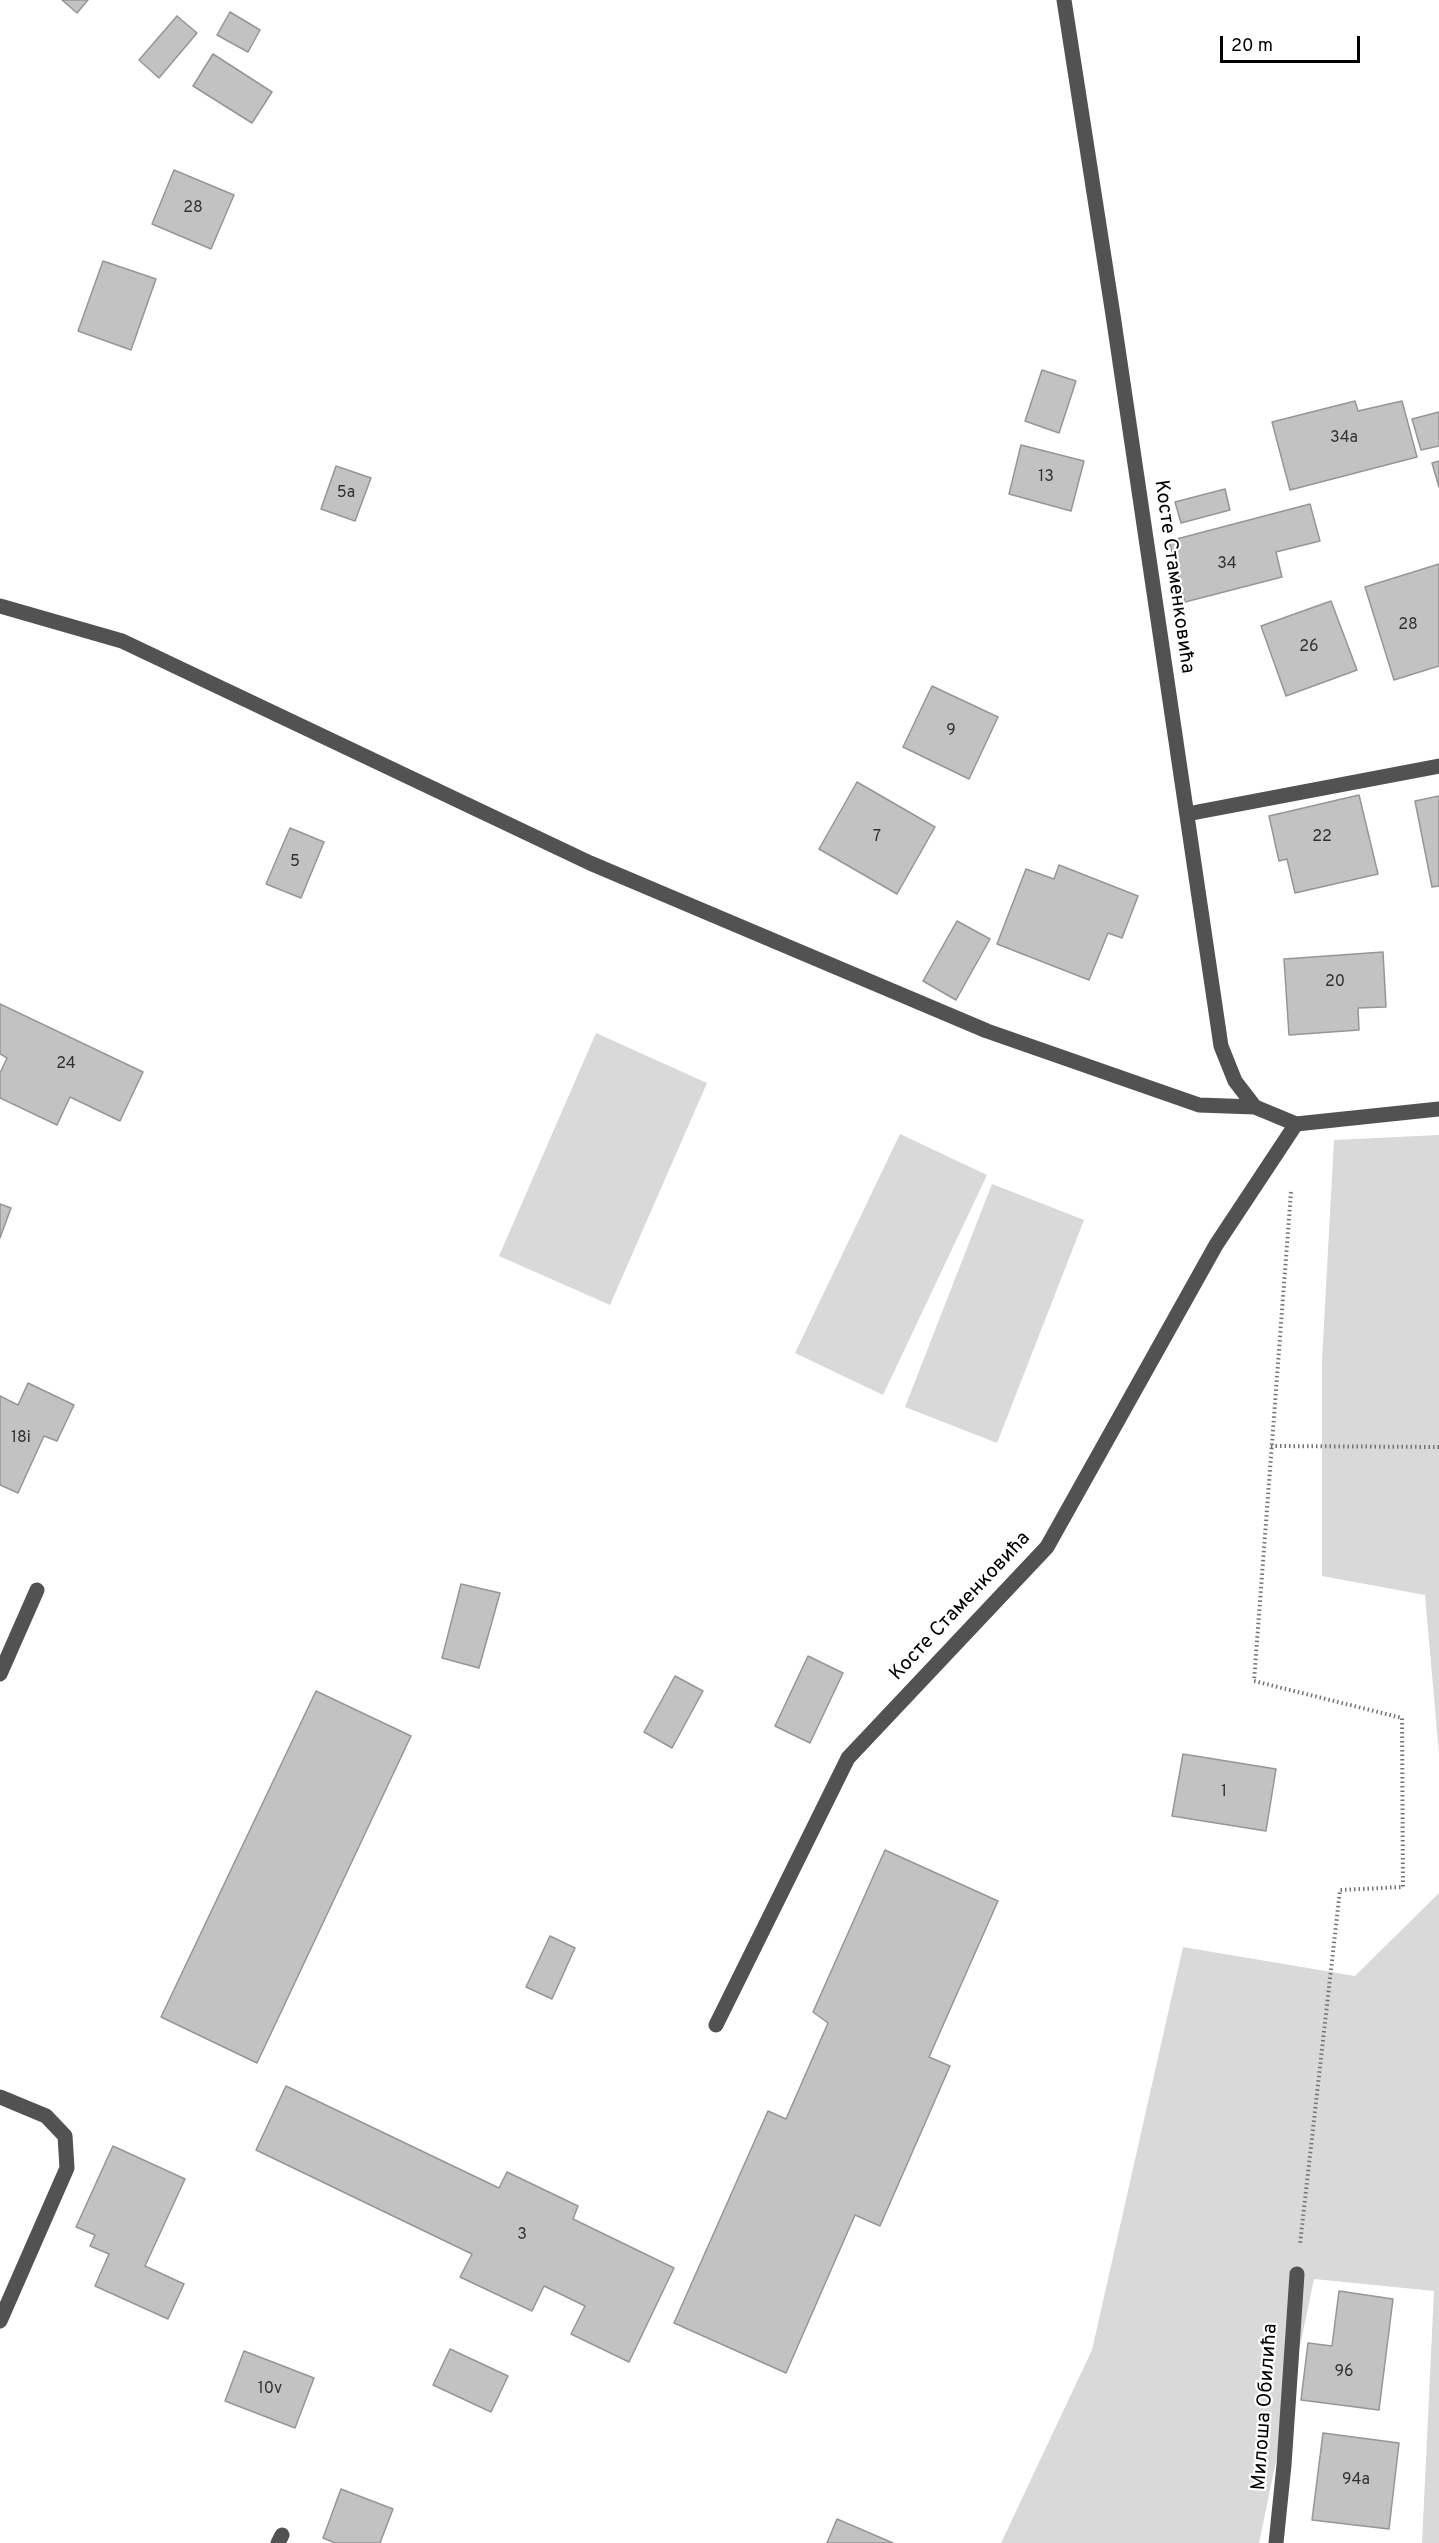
<!DOCTYPE html>
<html>
<head>
<meta charset="utf-8">
<style>
  body { margin:0 }
  #map { position:relative; width:1439px; height:2543px; overflow:hidden; background:#fff; font-family:Overpass,sans-serif }
  canvas { display:block }
  .scale { position:absolute; left:1220px; top:36px; width:140px; height:27px; box-sizing:border-box; border:3px solid #000; border-top:0; padding-left:8px; font-size:18px; line-height:21px; white-space:nowrap; color:#000; -webkit-text-stroke:4px #fff; paint-order:stroke }
</style>
</head>
<body>
<div id="map">
<canvas width="1439" height="2543"></canvas>
<div class="scale">20 m</div>
</div>
<script>
const ctx = document.querySelector('canvas').getContext('2d');
ctx.lineJoin = 'round';
function fill(path, color) { ctx.fillStyle = color; ctx.fill(path, 'evenodd'); }
const shape = rows => new Path2D(rows.map(r => 'M' + r).join(''));
function trace(path, color, width, dash) { ctx.strokeStyle = color; ctx.lineWidth = width; ctx.lineCap = dash ? 'butt' : 'round'; ctx.setLineDash(dash || []); ctx.stroke(path); }
function label(font, color, halo, rows, align = 'center') {
  ctx.font = font + ' Overpass,sans-serif'; ctx.lineWidth = 4.5; ctx.setLineDash([]); ctx.textBaseline = 'middle'; ctx.strokeStyle = halo; ctx.fillStyle = color; for (const [text, x, y, turn = 0] of rows) {
    ctx.save(); ctx.translate(x, y); ctx.rotate((+turn || 0) * Math.PI / 180); ctx.textAlign = isNaN(turn) ? turn : align; if (halo) ctx.strokeText(text, 0, 0); ctx.fillText(text, 0, 0); ctx.restore();
  }
}
fill(shape([
  [596,1033,707,1083,610,1305,499,1256],
  [900,1134,987,1175,883,1395,795,1353],
  [1439,1135,1439,1754,1425,1595,1322,1576,1322,1361,1334,1140],
  [992,1184,1084,1220,997,1443,905,1407],
  [1439,1893,1439,2543,1422,2543,1434,2291,1314,2279,1259,2543,1001,2543,1092,2350,1183,1947,1355,1976]
]), '#d9d9d9');
const building = shape([
  [62,0,88,0,77,13,62,0],
  [230,12,260,30,248,52,217,35,230,12],
  [177,16,197,33,159,78,139,60,177,16],
  [213,54,272,92,252,123,193,86,213,54],
  [174,170,234,195,211,249,152,224,174,170],
  [103,261,156,279,131,350,78,331,103,261],
  [1042,370,1076,381,1059,433,1025,421,1042,370],
  [1355,401,1358,411,1402,401,1417,457,1290,490,1272,422,1355,401],
  [1439,412,1439,446,1421,450,1412,419,1439,412],
  [1021,445,1084,461,1071,511,1009,494,1021,445],
  [1439,461,1439,487,1432,463,1439,461],
  [336,466,371,478,355,521,321,509,336,466],
  [1225,489,1230,510,1181,523,1175,502,1225,489],
  [1310,504,1320,541,1276,552,1282,577,1185,602,1169,541,1310,504],
  [1439,564,1439,666,1394,680,1365,587,1439,564],
  [1331,601,1357,670,1286,696,1261,626,1331,601],
  [932,686,998,717,969,779,903,747,932,686],
  [857,782,935,827,897,894,819,849,857,782],
  [1359,795,1378,874,1295,893,1287,859,1279,861,1269,816,1359,795],
  [1439,796,1439,886,1432,887,1415,801,1439,796],
  [290,828,324,842,301,898,266,884,290,828],
  [1059,865,1138,896,1122,938,1108,933,1089,980,997,944,1026,869,1054,879,1059,865],
  [957,921,990,939,956,1000,923,981,957,921],
  [1383,952,1386,1007,1358,1008,1359,1030,1289,1035,1284,959,1383,952],
  [0,1004,143,1072,120,1121,70,1097,57,1125,0,1098,0,1073,7,1058,0,1054,0,1004],
  [0,1204,11,1208,0,1238,0,1204],
  [28,1383,74,1405,57,1441,44,1436,18,1493,0,1485,0,1396,18,1405,28,1383],
  [461,1584,500,1593,479,1668,442,1658,461,1584],
  [808,1656,843,1673,810,1743,775,1726,808,1656],
  [675,1676,703,1691,672,1748,644,1732,675,1676],
  [316,1691,411,1736,257,2063,161,2017,316,1691],
  [1183,1754,1276,1769,1266,1831,1172,1816,1183,1754],
  [885,1850,998,1901,929,2057,950,2066,880,2226,855,2215,786,2373,674,2323,768,2111,786,2119,828,2023,813,2012,885,1850],
  [550,1936,575,1948,552,1999,526,1987,550,1936],
  [286,2086,499,2188,507,2172,578,2206,573,2219,674,2268,629,2362,571,2334,585,2306,544,2286,532,2311,460,2277,472,2254,256,2150,286,2086],
  [113,2146,185,2179,145,2266,184,2284,168,2319,95,2286,109,2254,90,2246,95,2235,76,2227,113,2146],
  [1339,2291,1393,2299,1379,2410,1301,2400,1308,2343,1332,2346,1339,2291],
  [450,2349,508,2376,491,2412,433,2385,450,2349],
  [244,2351,314,2378,295,2428,225,2401,244,2351],
  [1323,2433,1399,2443,1389,2529,1312,2520,1323,2433],
  [341,2489,393,2509,380,2543,335,2543,323,2538,341,2489],
  [837,2519,893,2543,827,2543,837,2519]
]);
fill(building, '#c2c2c2');
trace(building, '#969696', 1.5);
trace(shape([
  [1291,1192,1254,1681,1402,1718,1403,1887,1340,1890,1300,2244],
  [1271,1446,1439,1447]
]), '#747474', 4, [1.5, 3]);
trace(shape([
  [1064,0,1113,315,1221,1046,1235,1081,1255,1107,1296,1124,1439,1109],
  [0,606,122,641,590,863,987,1031,1199,1105,1255,1107],
  [1187,814,1439,766],
  [0,1674,37,1590],
  [716,2025,848,1758,1047,1547,1216,1245,1296,1124],
  [0,2097,46,2116,65,2136,67,2168,0,2321],
  [278,2543,282,2535],
  [1276,2543,1284,2465,1297,2274]
]), '#525252', 15);
label('16px', '#303030', null, [
  ["28",193,209],
  ["34a",1344,439],
  ["13",1046,478],
  ["5a",346,494],
  ["34",1227,565],
  ["28",1408,626],
  ["26",1309,648],
  ["9",951,732],
  ["7",877,838],
  ["22",1322,838],
  ["5",295,863],
  ["20",1335,983],
  ["24",66,1065],
  ["18i",21,1439],
  ["1",1224,1793],
  ["3",522,2236],
  ["96",1344,2373],
  ["10v",270,2390],
  ["94a",1356,2481]
]);
label('20px', '#000', '#fff', [
  ["Косте Стаменковића",1173,577,82],
  ["Косте Стаменковића",961,1607,-47],
  ["Милоша Обилића",1266,2407,-86]
]);
</script>
</body>
</html>
